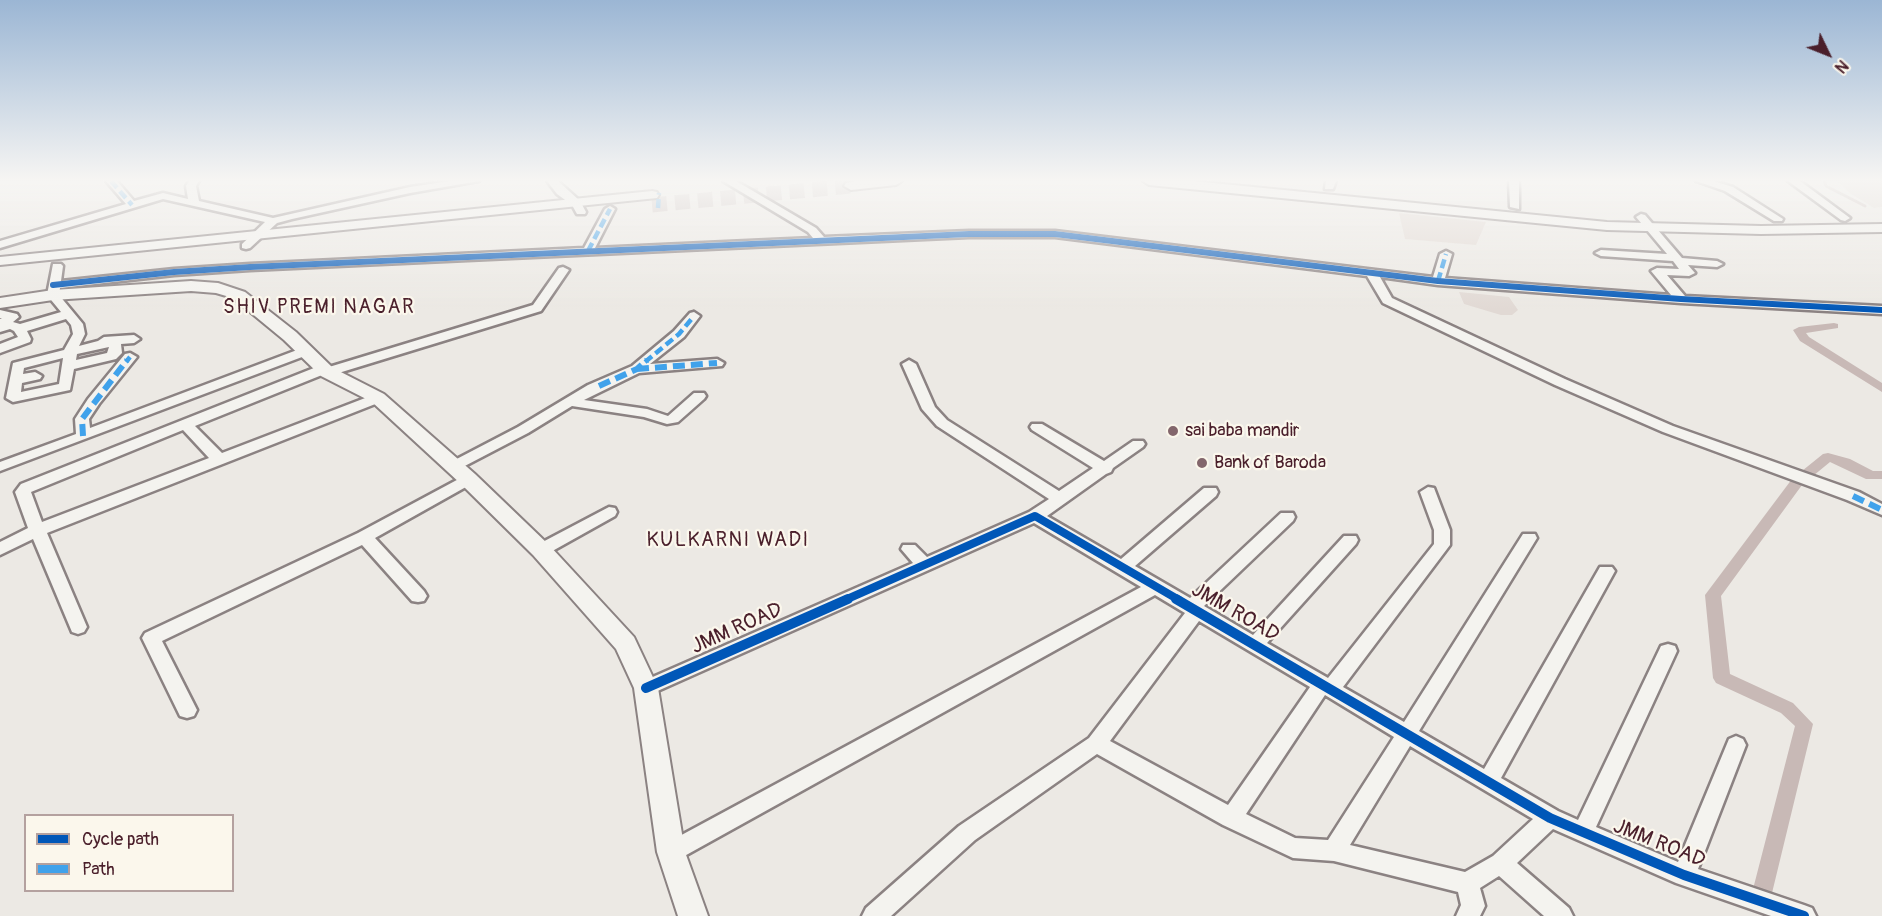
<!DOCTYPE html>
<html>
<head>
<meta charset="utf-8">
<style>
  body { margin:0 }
  #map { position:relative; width:1882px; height:916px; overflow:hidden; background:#ece9e4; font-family:Pangolin,sans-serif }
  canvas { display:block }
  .legend { position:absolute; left:24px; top:814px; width:210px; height:78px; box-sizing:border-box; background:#fbf7ec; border:2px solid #b4a19f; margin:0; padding:8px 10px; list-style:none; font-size:18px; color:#4a1f2b }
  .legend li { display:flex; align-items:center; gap:12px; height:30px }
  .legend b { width:30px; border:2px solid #b4a19f }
  .north { position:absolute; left:1798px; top:24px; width:60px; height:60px; -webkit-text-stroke:4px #fbf7ec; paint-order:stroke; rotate:133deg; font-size:16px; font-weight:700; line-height:24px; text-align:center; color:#4a1f2b }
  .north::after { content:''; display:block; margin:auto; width:21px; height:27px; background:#4a1f2b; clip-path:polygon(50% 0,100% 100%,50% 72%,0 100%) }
</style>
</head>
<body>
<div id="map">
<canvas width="1882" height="916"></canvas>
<ul class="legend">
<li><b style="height:8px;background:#0057b8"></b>Cycle path</li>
<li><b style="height:8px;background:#40a2eb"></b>Path</li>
</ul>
<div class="north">N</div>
</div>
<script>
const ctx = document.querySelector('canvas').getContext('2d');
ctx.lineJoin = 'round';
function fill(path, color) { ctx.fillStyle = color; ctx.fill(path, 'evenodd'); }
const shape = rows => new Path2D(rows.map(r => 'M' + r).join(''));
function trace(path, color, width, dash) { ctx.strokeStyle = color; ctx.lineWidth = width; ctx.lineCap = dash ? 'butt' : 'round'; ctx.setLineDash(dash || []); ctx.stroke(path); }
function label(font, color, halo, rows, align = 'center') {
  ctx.font = font + ' Pangolin,sans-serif'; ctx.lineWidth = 4.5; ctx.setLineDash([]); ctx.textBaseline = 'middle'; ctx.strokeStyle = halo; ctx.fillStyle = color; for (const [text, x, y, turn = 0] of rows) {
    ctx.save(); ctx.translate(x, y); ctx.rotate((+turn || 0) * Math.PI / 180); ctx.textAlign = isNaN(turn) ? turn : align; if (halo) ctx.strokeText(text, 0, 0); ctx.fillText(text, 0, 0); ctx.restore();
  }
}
fill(shape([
  [1837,181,1882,181,1882,207,1874,208,1851,194],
  [1399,213,1486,222,1476,245,1405,239]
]), '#e2d9d3');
fill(shape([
  [1459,292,1509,297,1518,310,1512,315,1501,315,1464,304]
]), '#e1d9d4');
trace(shape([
  [1824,181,1826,186,1865,206]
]), '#c8b9b6', 3);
fill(shape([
  [1834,323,1838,324,1838,328,1806,333,1809,337,1882,383,1882,392,1800,341,1793,330,1799,327,1834,323],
  [1828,453,1850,459,1873,471,1882,471,1882,479,1866,479,1830,462,1802,485,1721,596,1730,674,1793,703,1813,724,1772,893,1769,900,1762,903,1755,900,1752,893,1795,726,1781,713,1716,683,1713,678,1705,595,1792,479,1823,454,1828,453]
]), '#c8b9b6');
trace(shape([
  [652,205,851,186]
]), '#ccc1bf', 15, [15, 8]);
const minor = shape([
  [106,181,117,181,134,201,163,193,188,199,186,186,189,181,199,181,196,186,199,201,273,218,410,187,450,181,479,181,410,193,292,219,277,223,250,248,246,249,242,248,242,244,265,222,163,199,0,248,0,241,126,204,106,181],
  [547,181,558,181,580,201,586,212,585,214,577,214,572,205,557,194,547,181],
  [723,181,736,181,816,228,824,237,969,231,1055,231,1433,277,1440,254,1446,251,1452,254,1445,278,1671,295,1651,271,1657,268,1679,269,1673,261,1601,256,1595,253,1601,250,1667,254,1636,217,1641,214,1645,215,1682,258,1717,261,1723,264,1717,267,1688,265,1695,273,1689,276,1667,275,1685,296,1882,306,1882,314,1681,303,1438,285,1380,277,1392,298,1565,379,1673,426,1859,492,1882,504,1882,515,1847,500,1663,432,1555,385,1383,303,1367,276,1055,237,969,237,250,270,174,275,60,288,59,295,83,324,85,334,79,346,98,341,104,337,134,335,140,339,134,343,121,344,122,353,116,359,74,369,70,390,13,402,6,398,13,363,64,350,73,334,71,325,66,319,27,331,31,339,30,342,0,353,0,344,18,337,14,331,10,329,0,332,0,319,2,318,0,318,0,310,17,314,19,317,13,322,20,324,61,312,47,295,53,264,61,264,63,266,61,281,174,269,250,264,584,248,605,209,610,206,615,209,595,248,813,238,808,232,723,181],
  [109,347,107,353,76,360,77,354,109,347],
  [63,358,59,384,21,392,22,383,40,379,42,376,35,372,23,374,24,368,63,358],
  [1326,181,1336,181,1333,189,1325,189,1326,181],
  [1509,181,1519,181,1519,209,1510,207,1509,181],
  [1696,181,1713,181,1733,187,1783,219,1782,221,1774,221,1725,191,1696,181],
  [1788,181,1800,181,1850,218,1845,221,1841,220,1788,181],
  [563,267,569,270,541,311,332,375,322,375,195,426,222,453,373,395,383,395,385,398,383,401,47,533,87,627,84,632,78,634,72,632,33,539,0,555,0,542,28,528,15,492,21,484,319,366,329,367,533,305,559,268,563,267],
  [183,430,209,458,42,522,31,492,183,430],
  [694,312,700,316,684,337,650,364,717,359,724,363,722,366,639,373,584,400,647,409,668,416,694,393,704,393,706,396,704,399,678,422,667,424,644,417,572,406,528,433,459,469,449,469,446,466,449,463,518,427,588,385,632,366,674,331,690,313,694,312],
  [305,347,310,348,312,351,310,354,0,471,0,462,76,434,75,419,88,399,125,354,130,353,137,357,99,404,89,419,90,428,305,347],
  [909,360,916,364,935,407,947,420,1059,491,1093,468,1032,430,1030,427,1032,424,1042,424,1104,461,1133,441,1143,441,1145,444,1143,447,1113,468,1111,472,1106,474,1047,516,1121,559,1204,488,1216,488,1218,492,1216,496,1135,566,1190,598,1281,513,1293,513,1295,517,1293,521,1204,606,1253,635,1344,536,1356,536,1358,540,1356,544,1267,643,1328,678,1434,544,1434,530,1420,492,1428,487,1434,488,1450,530,1450,545,1343,687,1404,722,1523,534,1535,534,1537,538,1419,731,1484,769,1600,567,1612,567,1615,571,1501,778,1558,811,1578,820,1661,646,1668,644,1675,646,1677,651,1596,827,1678,862,1729,739,1736,736,1743,739,1746,745,1698,869,1804,905,1812,908,1816,916,1771,916,1676,883,1553,829,1517,863,1569,908,1573,916,1544,916,1499,876,1480,888,1485,906,1480,916,1456,916,1461,905,1458,892,1334,861,1293,858,1223,825,1097,754,975,840,891,916,862,916,866,908,959,826,1089,738,1185,613,1155,595,679,859,671,862,663,859,660,852,663,845,1141,587,1034,523,653,693,646,696,639,693,636,688,639,683,913,563,901,549,903,545,915,545,927,557,1029,512,1049,499,937,426,922,409,902,364,909,360],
  [1199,621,1310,687,1228,805,1110,741,1199,621],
  [1325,695,1394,737,1328,840,1295,838,1246,814,1325,695],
  [1410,746,1481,788,1533,819,1493,856,1465,872,1350,845,1410,746],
  [468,474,476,479,473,483,375,538,424,591,427,596,424,601,418,602,412,601,362,545,162,641,197,710,194,716,187,718,180,716,142,638,145,633,358,533,468,474],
  [609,507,615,508,617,512,615,516,547,554,535,554,533,550,535,546,609,507]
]);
const major = shape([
  [857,181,902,181,896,185,851,190,844,186,846,183,857,181],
  [1143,181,1193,181,1607,222,1761,226,1882,224,1882,232,1761,234,1607,230,1149,185,1143,181],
  [652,191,657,192,659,195,657,198,0,265,0,257,652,191],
  [191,281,218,283,245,292,296,332,333,368,384,394,475,474,549,545,634,637,658,688,685,852,708,916,678,916,657,852,634,688,616,649,533,555,461,484,372,402,321,376,284,340,233,298,216,293,191,291,53,300,0,308,0,298,53,290,191,281]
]);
trace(minor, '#8b8282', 5);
trace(major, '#8b8282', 4);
fill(minor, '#f4f3ef');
fill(major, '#f4f3ef');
trace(shape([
  [111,181,132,205],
  [658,208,659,193],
  [588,251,610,209],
  [1438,281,1446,254],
  [126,362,130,357],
  [645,362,679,334,694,316]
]), '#40a2eb', 4.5, [9, 4.5]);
trace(shape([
  [637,369,717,363],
  [599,386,637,369,647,360],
  [83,436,82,419,127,360],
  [1853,496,1882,510]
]), '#40a2eb', 6, [12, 6]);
trace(shape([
  [53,285,174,272,250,267,969,234,1055,234,1438,281,1681,299,1882,310]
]), '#0057b8', 6);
trace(shape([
  [845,600,1035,516,1179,600]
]), '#0057b8', 8);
trace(shape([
  [1176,599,1550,818,1684,875,1804,916],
  [646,688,848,599]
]), '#0057b8', 10);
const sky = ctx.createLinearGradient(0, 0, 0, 310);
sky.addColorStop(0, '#9bb6d4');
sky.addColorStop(0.58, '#f6f5f3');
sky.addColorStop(1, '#f6f5f300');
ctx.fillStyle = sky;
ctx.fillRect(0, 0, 1882, 310);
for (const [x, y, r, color] of [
  [1173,431,6,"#83666c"],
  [1202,463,6,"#83666c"]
]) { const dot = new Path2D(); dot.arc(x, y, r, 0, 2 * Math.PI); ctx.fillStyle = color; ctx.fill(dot); trace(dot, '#fbf7ec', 2); }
label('18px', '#4a1f2b', '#fbf7ec', [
  ["sai baba mandir",1185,431],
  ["Bank of Baroda",1214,463]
], 'left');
ctx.letterSpacing = '1.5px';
label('20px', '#4a1f2b', '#fbf7ec', [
  ["SHIV PREMI NAGAR",319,308],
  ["KULKARNI WADI",728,541]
]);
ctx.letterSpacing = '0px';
label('21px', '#4a1f2b', '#fbf7ec', [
  ["JMM ROAD",1235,613,30],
  ["JMM ROAD",737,629,-24],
  ["JMM ROAD",1659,844,22]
]);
</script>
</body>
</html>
